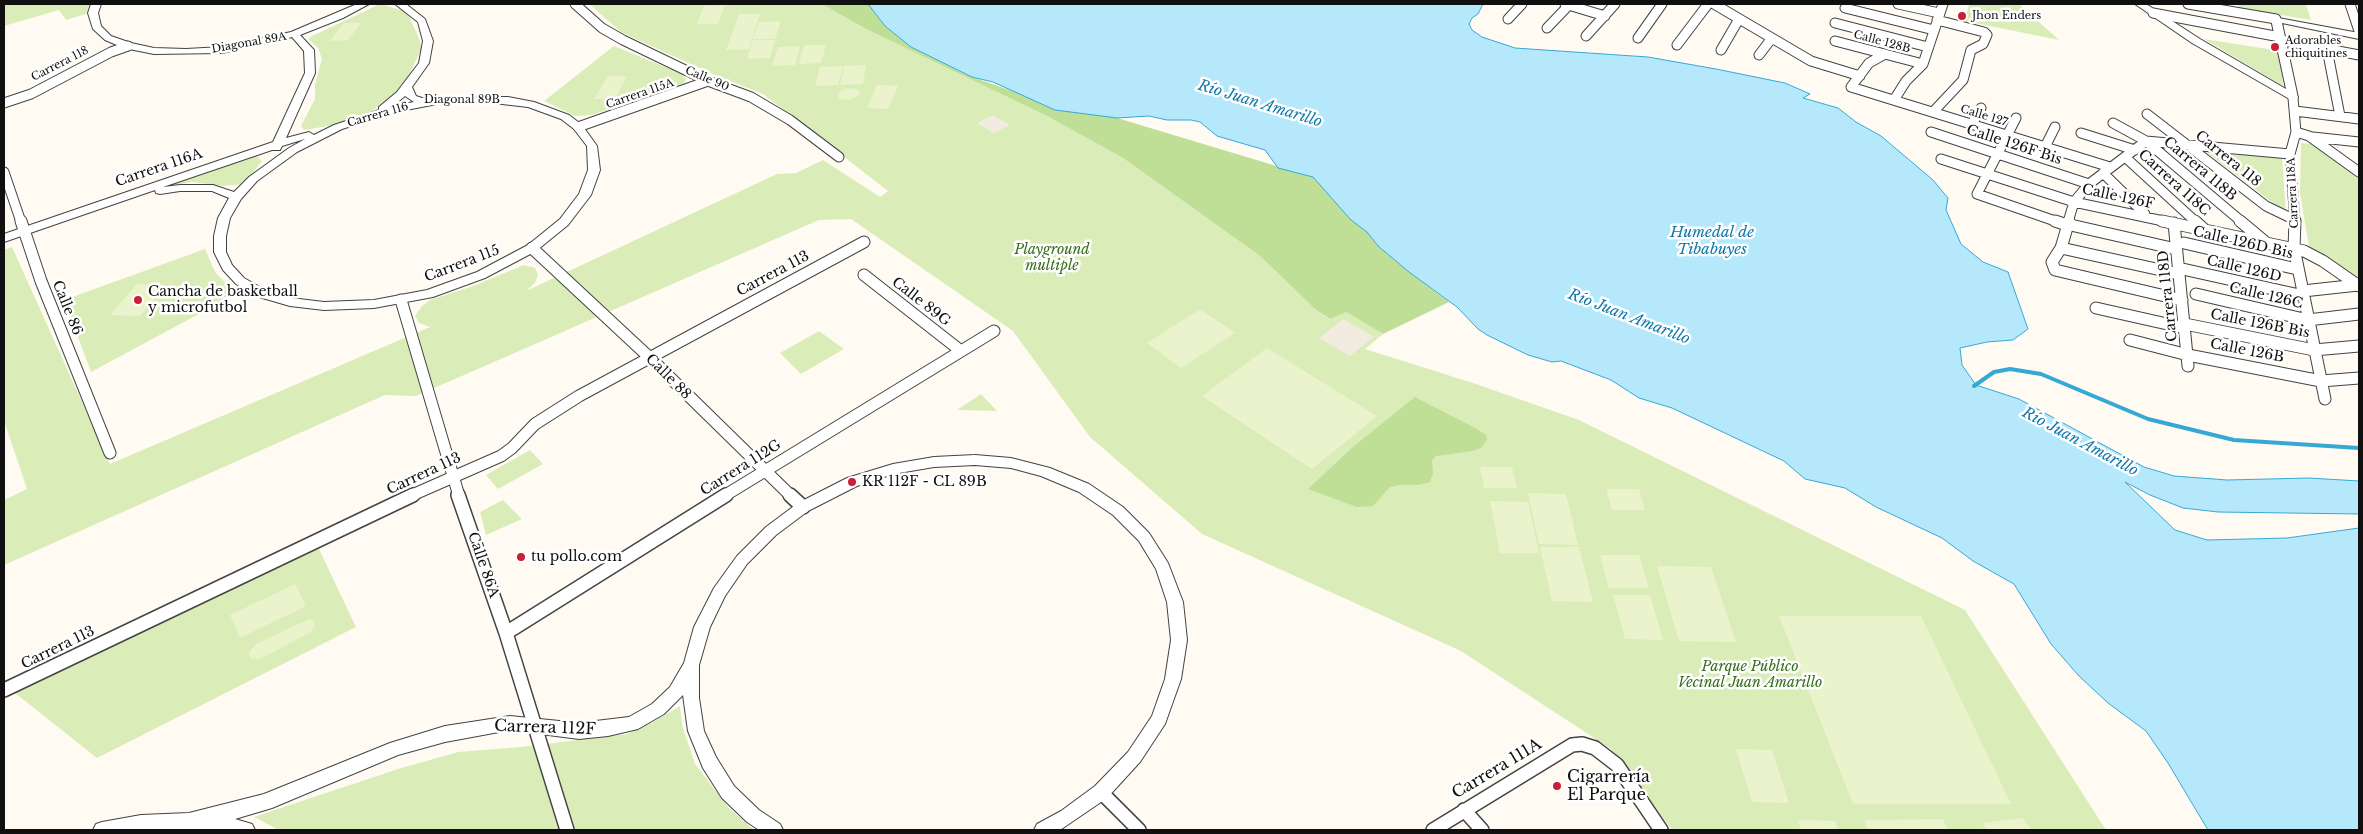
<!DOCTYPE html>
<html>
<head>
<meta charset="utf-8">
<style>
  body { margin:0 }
  #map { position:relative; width:2363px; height:834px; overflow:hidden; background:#fffbf3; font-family:"Libre Baskerville",serif }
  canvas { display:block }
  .frame { position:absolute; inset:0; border:5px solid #101010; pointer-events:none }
</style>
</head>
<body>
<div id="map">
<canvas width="2363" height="834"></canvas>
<div class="frame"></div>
</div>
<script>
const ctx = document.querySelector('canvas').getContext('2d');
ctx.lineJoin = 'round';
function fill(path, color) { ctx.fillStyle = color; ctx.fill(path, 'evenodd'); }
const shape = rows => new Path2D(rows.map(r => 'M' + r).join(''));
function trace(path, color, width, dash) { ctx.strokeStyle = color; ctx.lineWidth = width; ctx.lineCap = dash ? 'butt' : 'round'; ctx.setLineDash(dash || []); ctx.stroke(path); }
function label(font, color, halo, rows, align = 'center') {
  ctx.font = font + ' "Libre Baskerville",serif'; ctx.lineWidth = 5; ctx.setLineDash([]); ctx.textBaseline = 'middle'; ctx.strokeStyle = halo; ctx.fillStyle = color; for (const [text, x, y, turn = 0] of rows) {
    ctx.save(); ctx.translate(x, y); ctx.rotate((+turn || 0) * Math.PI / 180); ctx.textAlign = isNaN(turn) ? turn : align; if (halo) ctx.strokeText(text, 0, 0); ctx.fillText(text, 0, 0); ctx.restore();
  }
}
fill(shape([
  [4,4,90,4,86,14,66,20,59,10,4,26],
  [380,4,401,10,409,16,420,41,421,49,406,82,392,97,372,111,334,125,304,130,301,126,315,99,315,85,322,59,318,48,309,40,310,37],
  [589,4,822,4,866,29,1049,117,1123,158,1260,256,1316,310,1329,319,1346,312,1383,334,1365,349,1473,383,1579,420,1965,610,2106,830,1672,830,1611,749,1461,651,1202,534,1090,437,1013,331,851,219,819,220,416,396,385,395,4,565,4,500,27,489,4,421,4,250,12,247,110,464,430,327,419,323,415,316,422,306,430,300,473,286,524,265,535,268,538,275,535,283,526,291,777,174,796,173,823,160,880,197,888,191,763,94,710,73,621,32],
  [1969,4,2019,4,2059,40,1965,21],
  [2238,4,2306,4,2311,20,2239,8],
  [2204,39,2280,51,2283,86],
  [614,46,682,74,686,79,684,84,678,88,591,115,575,116,544,101],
  [2301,143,2312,144,2321,147,2359,176,2359,279,2309,247,2300,193],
  [2204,150,2282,157,2286,213],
  [255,155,262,161,244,184,223,186,192,182,170,186,169,183],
  [205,249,215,272,236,294,91,372,64,300],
  [819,331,844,349,801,374,780,353],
  [981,394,997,411,957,410],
  [530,450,543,464,498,489,486,475],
  [503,500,522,519,486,535,480,512],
  [318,547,356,627,97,758,10,689],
  [680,706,682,725,695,764,729,808,754,830,279,830,254,817,398,769,458,752,521,747,627,734,653,722]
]), '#daedb9');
fill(shape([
  [822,4,868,4,885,26,911,47,972,77,1024,95,1055,110,1117,118,1313,177,1351,220,1367,232,1378,246,1409,272,1449,302,1383,334,1346,312,1330,319,1316,310,1260,256,1123,158,1049,117,866,29],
  [1415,397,1477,429,1486,435,1487,440,1481,448,1472,451,1436,456,1432,461,1433,473,1430,482,1418,485,1399,485,1390,487,1373,506,1357,507,1308,489,1354,446]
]), '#bfdf97');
fill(shape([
  [725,5,718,24,697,24,704,6],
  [739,14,760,14,749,49,726,50],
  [781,21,775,39,753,39,759,22],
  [344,23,361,23,348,40,330,41],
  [753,40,775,40,770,58,747,59],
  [804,45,826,45,821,63,799,64],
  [800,46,795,65,772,66,778,47],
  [866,65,863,84,840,85,844,66],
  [843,66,838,85,815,86,820,67],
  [608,76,627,76,615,99,594,99],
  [877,85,898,86,888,109,867,108],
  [847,88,857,89,861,94,850,100,839,99,838,93],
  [137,284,166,285,140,316,110,315],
  [1200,309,1235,333,1181,368,1147,343],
  [1267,348,1377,416,1312,469,1202,396],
  [1480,467,1512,467,1517,488,1484,488],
  [1606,489,1639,489,1645,510,1612,510],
  [1528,493,1566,494,1578,545,1539,544],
  [1490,501,1528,502,1539,553,1500,553],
  [1540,547,1579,547,1593,602,1552,601],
  [1600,555,1639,555,1649,588,1609,588],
  [1657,566,1711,567,1736,642,1679,641],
  [295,584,306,606,240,638,230,615],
  [1613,595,1650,595,1663,640,1625,639],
  [1779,616,1921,616,2011,804,1853,804],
  [309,619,314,621,315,625,311,632,260,659,250,658,249,652,256,644],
  [1736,749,1772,750,1789,803,1752,802],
  [2023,818,2031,830,1987,830,1982,823],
  [1943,819,1948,830,1868,830,1864,820],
  [1798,820,1835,821,1838,830,1801,830]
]), '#eaf3cb');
fill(shape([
  [993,115,1010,125,993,133,977,123],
  [1343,319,1374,337,1350,356,1319,338]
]), '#f1ebe0');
const water = shape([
  [868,4,1483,4,1478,14,1472,18,1469,24,1472,30,1482,37,1515,48,1648,57,1716,69,1785,83,1810,94,1803,98,1838,108,1856,122,1881,136,1933,180,1948,198,1946,210,1961,244,1983,262,2008,272,2028,329,2013,340,1987,342,1960,348,1962,365,1976,385,2019,399,2144,467,2174,476,2227,480,2309,478,2359,481,2359,514,2218,512,2183,508,2150,495,2125,482,2175,530,2207,540,2287,538,2359,528,2359,830,2208,830,2168,763,2146,731,2108,703,2079,676,2051,644,2014,584,1973,561,1942,538,1876,507,1845,488,1805,479,1784,461,1672,408,1639,398,1611,380,1561,361,1552,362,1528,355,1487,335,1478,329,1457,307,1409,272,1378,246,1367,232,1351,220,1313,177,1278,168,1265,150,1217,136,1200,122,1191,120,1167,120,1149,116,1117,118,1055,110,993,82,972,77,911,47,885,26,868,4]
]);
fill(water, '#b4e8fa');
trace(water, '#36a8d6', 1);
trace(shape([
  [1974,386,1994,372,2010,369,2041,374,2148,419,2234,440,2359,448]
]), '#36a8d6', 4);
const minorFar2 = shape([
  [575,4,602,28,623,40,708,81,751,97,790,120,839,157],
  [1565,4,1605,16],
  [1714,4,1811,61,1860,76],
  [1898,4,1939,13],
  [2188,4,2276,19],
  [2350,4,2359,31],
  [1845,8,1934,30],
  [2153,13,2280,37],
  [1508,19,1522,4],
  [1835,23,1928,47],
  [1547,28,1569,5],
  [1586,36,1615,4],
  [1638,38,1662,4],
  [2280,40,2359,55],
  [1835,41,1923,64],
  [1677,45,1708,4],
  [2327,49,2340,116],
  [1721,50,1739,19],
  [1885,54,1869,63,1851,87,2110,167],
  [1759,55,1772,38],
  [2293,98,2296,132,2290,154,2295,222],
  [1894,100,1906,81,1923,64,1943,4],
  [4,103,31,94,111,52,128,46],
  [2295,111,2359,119],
  [1933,112,1963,80,1971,50,1983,44,1987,35,1984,32,1937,20],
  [2147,114,2266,206,2295,220],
  [2016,118,1977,194,2058,222],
  [2113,123,2146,141,2242,222],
  [1972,124,1981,108],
  [578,127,708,81],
  [1931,132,2089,184],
  [2296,132,2309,136,2359,172],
  [2081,133,2135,150],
  [2313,137,2359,142],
  [2045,147,2055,127],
  [2125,157,2196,222],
  [1941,159,2074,202,2168,222],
  [4,172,21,222],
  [2103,173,2145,214],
  [2068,222,2074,202,2089,184,2146,141,2290,154]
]);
const minorFar1 = shape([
  [21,221,41,281,110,453],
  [2055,221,2067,225],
  [2069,221,2061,248,2052,262,2055,270,2182,300],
  [2162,221,2304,251,2323,261,2359,286],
  [2195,221,2204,229],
  [2240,221,2264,241],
  [2295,221,2294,248,2325,399],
  [2174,223,2188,366],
  [2075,226,2176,249],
  [2184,243,2297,269],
  [532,248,649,357,791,496],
  [2061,248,2179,274],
  [2178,268,2304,296],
  [864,275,961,351],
  [2303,291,2358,285],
  [2196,294,2308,320,2359,314],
  [401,300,459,496],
  [2096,308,2185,328],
  [2185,324,2314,350,2359,346],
  [2130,340,2188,355,2321,381,2359,378],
  [410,496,501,456,512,448,535,424,579,396,864,242],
  [724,496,994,331]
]);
const minor = shape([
  [458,495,506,633,567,830],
  [790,495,803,507],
  [506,633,726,495],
  [4,690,413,495],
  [1101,792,1139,830],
  [1464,810,1482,830],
  [1433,830,1572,745,1582,744,1595,748,1617,765,1661,830]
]);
const tertiary = shape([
  [91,4,101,4,98,13,101,26,111,36,131,43,154,48,186,49,222,47,291,32,357,4,369,4,343,18,300,35,314,50,315,73,286,138,309,132,314,135,334,125,379,110,379,107,397,92,419,63,423,41,418,22,395,4,406,4,425,19,433,41,429,63,412,87,416,96,422,98,508,97,534,102,569,115,582,125,597,146,600,170,591,195,568,225,536,251,485,278,433,297,374,308,324,310,290,306,259,297,236,284,223,270,214,252,214,236,218,218,229,198,212,191,180,191,160,194,156,193,155,190,4,242,4,234,273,142,305,73,304,51,292,37,222,53,154,54,124,48,105,40,93,29,88,13,91,4],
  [405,96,414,102,393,106,405,96],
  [485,102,528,107,561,119,574,129,587,146,588,170,579,194,560,219,528,245,477,272,427,290,374,300,324,302,291,298,267,291,244,278,232,265,226,252,226,236,230,218,241,199,257,181,297,152,342,129,396,112,437,104,485,102],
  [305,139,289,148,249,177,234,192,213,185,180,185,163,187,272,150,280,150,282,146,305,139],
  [2135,4,2146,4,2200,39,2286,89,2271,19,2273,17,2359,33,2359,39,2282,23,2298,98,2293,101,2192,43,2135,4],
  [975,455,1011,458,1050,468,1089,484,1123,507,1149,533,1168,563,1183,602,1187,640,1181,679,1165,724,1140,762,1107,798,1060,830,1034,830,1037,824,1061,811,1095,786,1128,752,1152,716,1165,679,1171,640,1167,602,1156,569,1139,541,1113,515,1079,492,1041,476,1011,468,975,465,934,467,893,474,857,486,808,511,776,535,747,564,725,596,710,627,699,665,699,698,704,731,716,757,734,786,759,810,780,824,783,830,759,830,747,822,722,798,703,768,688,731,683,695,664,714,638,729,608,736,579,739,510,730,445,742,398,755,272,808,235,819,252,824,255,830,93,830,96,824,102,822,141,815,189,813,264,794,390,743,445,726,510,716,579,723,629,717,652,704,670,687,684,663,694,627,714,588,737,556,766,527,798,503,847,478,893,464,934,457,975,455]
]);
trace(minorFar2, '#434343', 11);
trace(minorFar1, '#434343', 13);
trace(minor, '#434343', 16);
trace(tertiary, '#434343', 2);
trace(minorFar2, '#fff', 9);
trace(minorFar1, '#fff', 11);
trace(minor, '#fff', 13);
fill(tertiary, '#fff');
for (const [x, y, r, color] of [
  [1962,16,5,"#ca1e39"],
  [2275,47,5,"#ca1e39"],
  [138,300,5,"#ca1e39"],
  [852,482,5,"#ca1e39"],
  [521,557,5,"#ca1e39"],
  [1557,786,5,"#ca1e39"]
]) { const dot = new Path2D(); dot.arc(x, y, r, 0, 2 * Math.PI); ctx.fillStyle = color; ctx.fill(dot); trace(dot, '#fff', 2); }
label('11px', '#101010', '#fff', [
  ["Jhon Enders",1972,16],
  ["Adorables",2285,41],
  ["chiquitines",2285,54]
], 'left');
label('11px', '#101010', '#fff', [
  ["Calle 128B",1882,42,15],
  ["Diagonal 89A",249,43,-10],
  ["Carrera 118",60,64,-27],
  ["Calle 90",707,79,23],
  ["Carrera 115A",640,94,-19],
  ["Diagonal 89B",462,100],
  ["Carrera 116",378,115,-16],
  ["Calle 127",1984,116,17],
  ["Carrera 118A",2293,193,-93]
]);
label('14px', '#101010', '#fff', [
  ["Calle 126F Bis",2014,145,18],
  ["Carrera 118",2228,159,39],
  ["Carrera 116A",159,168,-19],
  ["Carrera 118B",2200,169,40],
  ["Carrera 118C",2174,183,42],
  ["Calle 126F",2118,197,12],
  ["Calle 126D Bis",2243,243,13],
  ["Carrera 115",462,264,-21],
  ["Calle 126D",2244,269,13],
  ["Carrera 113",773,274,-28],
  ["Carrera 118D",2168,296,-96],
  ["Calle 126C",2266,296,13],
  ["Calle 89G",921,302,38],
  ["Calle 86",67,308,68],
  ["Calle 126B Bis",2260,324,11],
  ["Calle 126B",2247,351,11],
  ["Calle 88",668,377,45],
  ["Carrera 112G",741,468,-32],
  ["Carrera 113",424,474,-25],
  ["Calle 86A",483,565,71],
  ["Carrera 113",58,648,-26]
]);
label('italic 14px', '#356d1b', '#fff', [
  ["Playground",1052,250],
  ["multiple",1052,266],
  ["Parque Público",1750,667],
  ["Vecinal Juan Amarillo",1750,683]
]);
label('14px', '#101010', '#fff', [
  ["Cancha de basketball",148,292],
  ["y microfutbol",148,308],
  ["KR 112F - CL 89B",862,482],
  ["tu pollo.com",531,557]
], 'left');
label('italic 15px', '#0f79ab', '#fff', [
  ["Río Juan Amarillo",1260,104,17],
  ["Humedal de",1712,233],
  ["Tibabuyes",1712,250],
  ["Río Juan Amarillo",1629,317,21],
  ["Río Juan Amarillo",2080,442,28]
]);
label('16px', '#101010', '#fff', [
  ["Carrera 112F",545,728,2],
  ["Carrera 111A",1497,769,-31]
]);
label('16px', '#101010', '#fff', [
  ["Cigarrería",1567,777],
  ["El Parque",1567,795]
], 'left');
</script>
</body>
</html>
